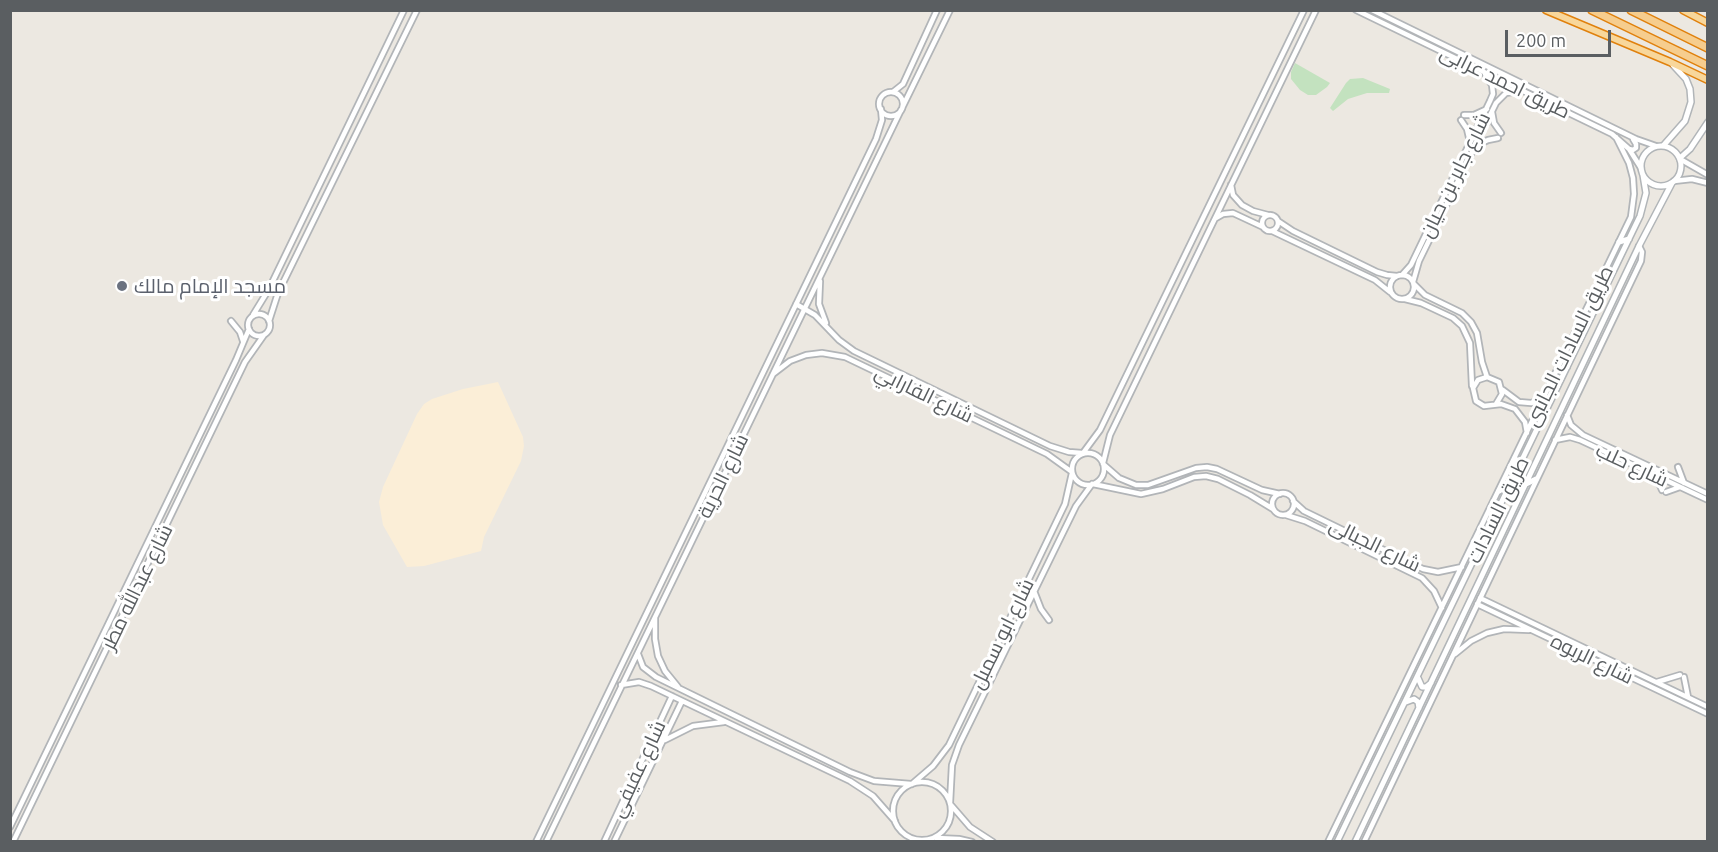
<!DOCTYPE html>
<html>
<head>
<meta charset="utf-8">
<style>
  body { margin:0 }
  #map { position:relative; width:1718px; height:852px; overflow:hidden; background:#ece8e1; font-family:Ubuntu,sans-serif }
  canvas { display:block }
  .frame { position:absolute; inset:0; border:12px solid #5a5e61; pointer-events:none }
  .scale { position:absolute; left:1505px; top:30px; width:106px; height:27px; box-sizing:border-box; border:3px solid #5a5e61; border-top:0; padding-left:8px; font-size:18px; line-height:21px; white-space:nowrap; color:#5a5e61; -webkit-text-stroke:4px #fff; paint-order:stroke }
</style>
</head>
<body>
<div id="map">
<canvas width="1718" height="852"></canvas>
<div class="frame"></div>
<div class="scale">200 m</div>
</div>
<script>
const ctx = document.querySelector('canvas').getContext('2d');
ctx.lineJoin = 'round';
function fill(path, color) { ctx.fillStyle = color; ctx.fill(path, 'evenodd'); }
const shape = rows => new Path2D(rows.map(r => 'M' + r).join(''));
function trace(path, color, width, dash) { ctx.strokeStyle = color; ctx.lineWidth = width; ctx.lineCap = dash ? 'butt' : 'round'; ctx.setLineDash(dash || []); ctx.stroke(path); }
function label(font, color, halo, rows, align = 'center') {
  ctx.font = font + ' Ubuntu,Cairo,sans-serif'; ctx.lineWidth = 6; ctx.setLineDash([]); ctx.textBaseline = 'middle'; ctx.strokeStyle = halo; ctx.fillStyle = color; for (const [text, x, y, turn = 0] of rows) {
    ctx.save(); ctx.translate(x, y); ctx.rotate((+turn || 0) * Math.PI / 180); ctx.textAlign = isNaN(turn) ? turn : align; if (halo) ctx.strokeText(text, 0, 0); ctx.fillText(text, 0, 0); ctx.restore();
  }
}
fill(shape([
  [498,382,523,437,524,446,521,461,484,537,481,551,424,566,407,567,383,525,379,502,383,487,417,414,424,404,432,399,463,389]
]), '#fbeed7');
fill(shape([
  [1295,63,1330,83,1327,87,1316,95,1308,95,1300,90,1291,79,1291,72],
  [1363,78,1390,89,1389,93,1367,93,1348,99,1333,111,1330,108,1346,83,1350,79]
]), '#c3e2bf');
const tertiary = shape([
  [1356,10,1612,134,1629,149,1641,168],
  [1372,10,1636,139,1656,146],
  [893,92,903,84,937,10],
  '879 104a12 12 0 1 1 24 0a12 12 0 1 1-24 0Z',
  [903,106,950,10],
  [1492,112,1494,123,1501,133],
  [1464,115,1474,115,1487,109],
  [1461,120,1467,129,1470,142],
  [1477,145,1488,140,1498,138],
  [1629,149,1633,150,1636,148,1636,144,1633,139],
  [1680,159,1708,175],
  [1674,181,1692,179,1708,183],
  [1231,185,1233,195,1242,205,1253,211,1268,215],
  '1262 223a8 8 0 1 1 16 0a8 8 0 1 1-16 0Z',
  [1216,218,1223,214,1233,213,1263,227],
  [1278,221,1293,231,1377,272,1387,275,1397,276],
  [1272,231,1375,280,1390,292],
  '1390 287a12 12 0 1 1 24 0a12 12 0 1 1-24 0Z',
  [1402,275,1411,265,1490,101,1493,94,1492,85,1485,74],
  [820,281,819,304,826,323],
  [1413,282,1419,261,1496,103,1506,93,1519,91],
  [1414,284,1425,295,1462,313,1471,322,1477,333,1482,362,1487,377],
  [1405,299,1421,303,1453,318,1462,326,1470,343,1472,386],
  [796,304,815,315,839,340,854,351,1050,446,1069,452,1082,453],
  '248 325a11 11 0 1 1 22 0a11 11 0 1 1-22 0Z',
  [253,315,269,289,404,10],
  [231,321,240,332,243,341],
  [269,321,278,293,417,10],
  [773,374,790,361,806,355,822,353,845,357,1047,454,1072,472],
  [1503,390,1519,402,1531,403,1543,399],
  [1496,404,1502,394,1499,382,1487,377,1478,380,1473,388,1476,401,1484,406,1501,404,1515,409,1525,422,1527,433],
  [1567,415,1571,425,1583,435,1708,494],
  [1555,440,1570,437,1580,440,1708,500],
  '1072 469a16 16 0 1 1 32 0a16 16 0 1 1-32 0Z',
  [1083,453,1100,430,1304,10],
  [1103,463,1110,435,1316,10],
  [1103,464,1119,478,1136,485,1148,485,1196,468,1207,467,1217,469,1262,490,1280,494],
  [1678,467,1684,483],
  [1656,476,1662,490],
  [1093,484,1141,494,1163,489,1194,477,1206,476,1218,479,1250,495,1273,509],
  [1666,492,1680,487],
  '1272 504a11 11 0 1 1 22 0a11 11 0 1 1-22 0Z',
  [1293,501,1304,511,1423,569,1438,572,1462,567],
  [1286,515,1305,521,1422,578,1434,591,1442,608],
  [1034,591,1041,609,1049,620],
  [1480,598,1708,707],
  [1477,604,1708,714],
  [655,618,655,639,658,656,665,671,678,687],
  [638,654,643,667,656,677,850,772,874,781,911,784],
  [1455,654,1471,641,1487,633,1504,629,1529,630],
  [1684,677,1688,697],
  [1657,682,1680,675],
  [621,685,639,682,651,686,850,781,873,796,895,821],
  [665,740,693,726,724,722],
  '893 811a29 29 0 1 1 58 0a29 29 0 1 1-58 0Z',
  [912,784,933,766,949,745,1065,504,1072,473],
  [950,803,952,765,959,745,1076,506,1092,484],
  [951,805,970,827,993,842],
  [10,827,236,360,249,329],
  [936,838,959,839,972,842],
  [13,842,245,362,264,335],
  [536,842,876,139,882,120,881,109],
  [546,842,901,110],
  [604,842,672,696],
  [614,842,682,701],
  [1328,842,1631,217,1634,194,1633,178,1629,163,1616,137],
  [1364,842,1641,261,1642,252,1639,246]
]);
const secondary = shape([
  '1641 166a20 20 0 1 1 40 0a20 20 0 1 1-40 0Z',
  [1663,146,1685,121,1691,102,1690,89,1686,79,1673,65],
  [1680,158,1690,149,1708,122],
  [1619,242,1629,239],
  [1558,370,1567,367],
  [1515,458,1517,471],
  [1526,484,1536,479],
  [1499,491,1509,485],
  [1418,678,1422,687,1426,687,1431,683],
  [1406,702,1414,699,1418,702,1419,708],
  [1337,842,1640,216,1646,193,1643,175],
  [1355,842,1639,246,1672,183]
]);
const trunk = shape([
  [1546,10,1670,62,1708,80],
  [1683,10,1708,23]
]);
const motorway = shape([
  [1592,10,1708,66],
  [1631,10,1708,48]
]);
trace(tertiary, '#b2b5b8', 8);
trace(secondary, '#b1b5b8', 8);
trace(trunk, '#e0810d', 9);
trace(motorway, '#e0810d', 10);
trace(tertiary, '#fff', 4.5);
trace(secondary, '#fff', 5);
trace(trunk, '#f8d79b', 6);
trace(motorway, '#f6cd8e', 7);
for (const [x, y, r, color] of [
  [122,286,6,"#6b7280"]
]) { const dot = new Path2D(); dot.arc(x, y, r, 0, 2 * Math.PI); ctx.fillStyle = color; ctx.fill(dot); trace(dot, '#fff', 2); }
label('20px', '#5a5e61', '#fff', [
  ["طريق احمد عرابى",1505,82,26],
  ["شارع جابر بن حيان",1455,175,-64],
  ["طريق السادات الجانبى",1569,346,-64],
  ["شارع الفارابي",924,394,26],
  ["شارع حلب",1632,465,25],
  ["شارع الحرية",723,476,-64],
  ["طريق السادات",1498,510,-64],
  ["شارع الجبالى",1375,545,26],
  ["شارع عبدالله مطر",137,587,-64],
  ["شارع ابو سمبل",1002,634,-64],
  ["شارع الربوه",1592,659,26],
  ["شارع عفيفي",638,769,-65]
]);
label('20px', '#5b616d', '#fff', [
  ["مسجد الإمام مالك",134,286]
], 'left');
</script>
</body>
</html>
